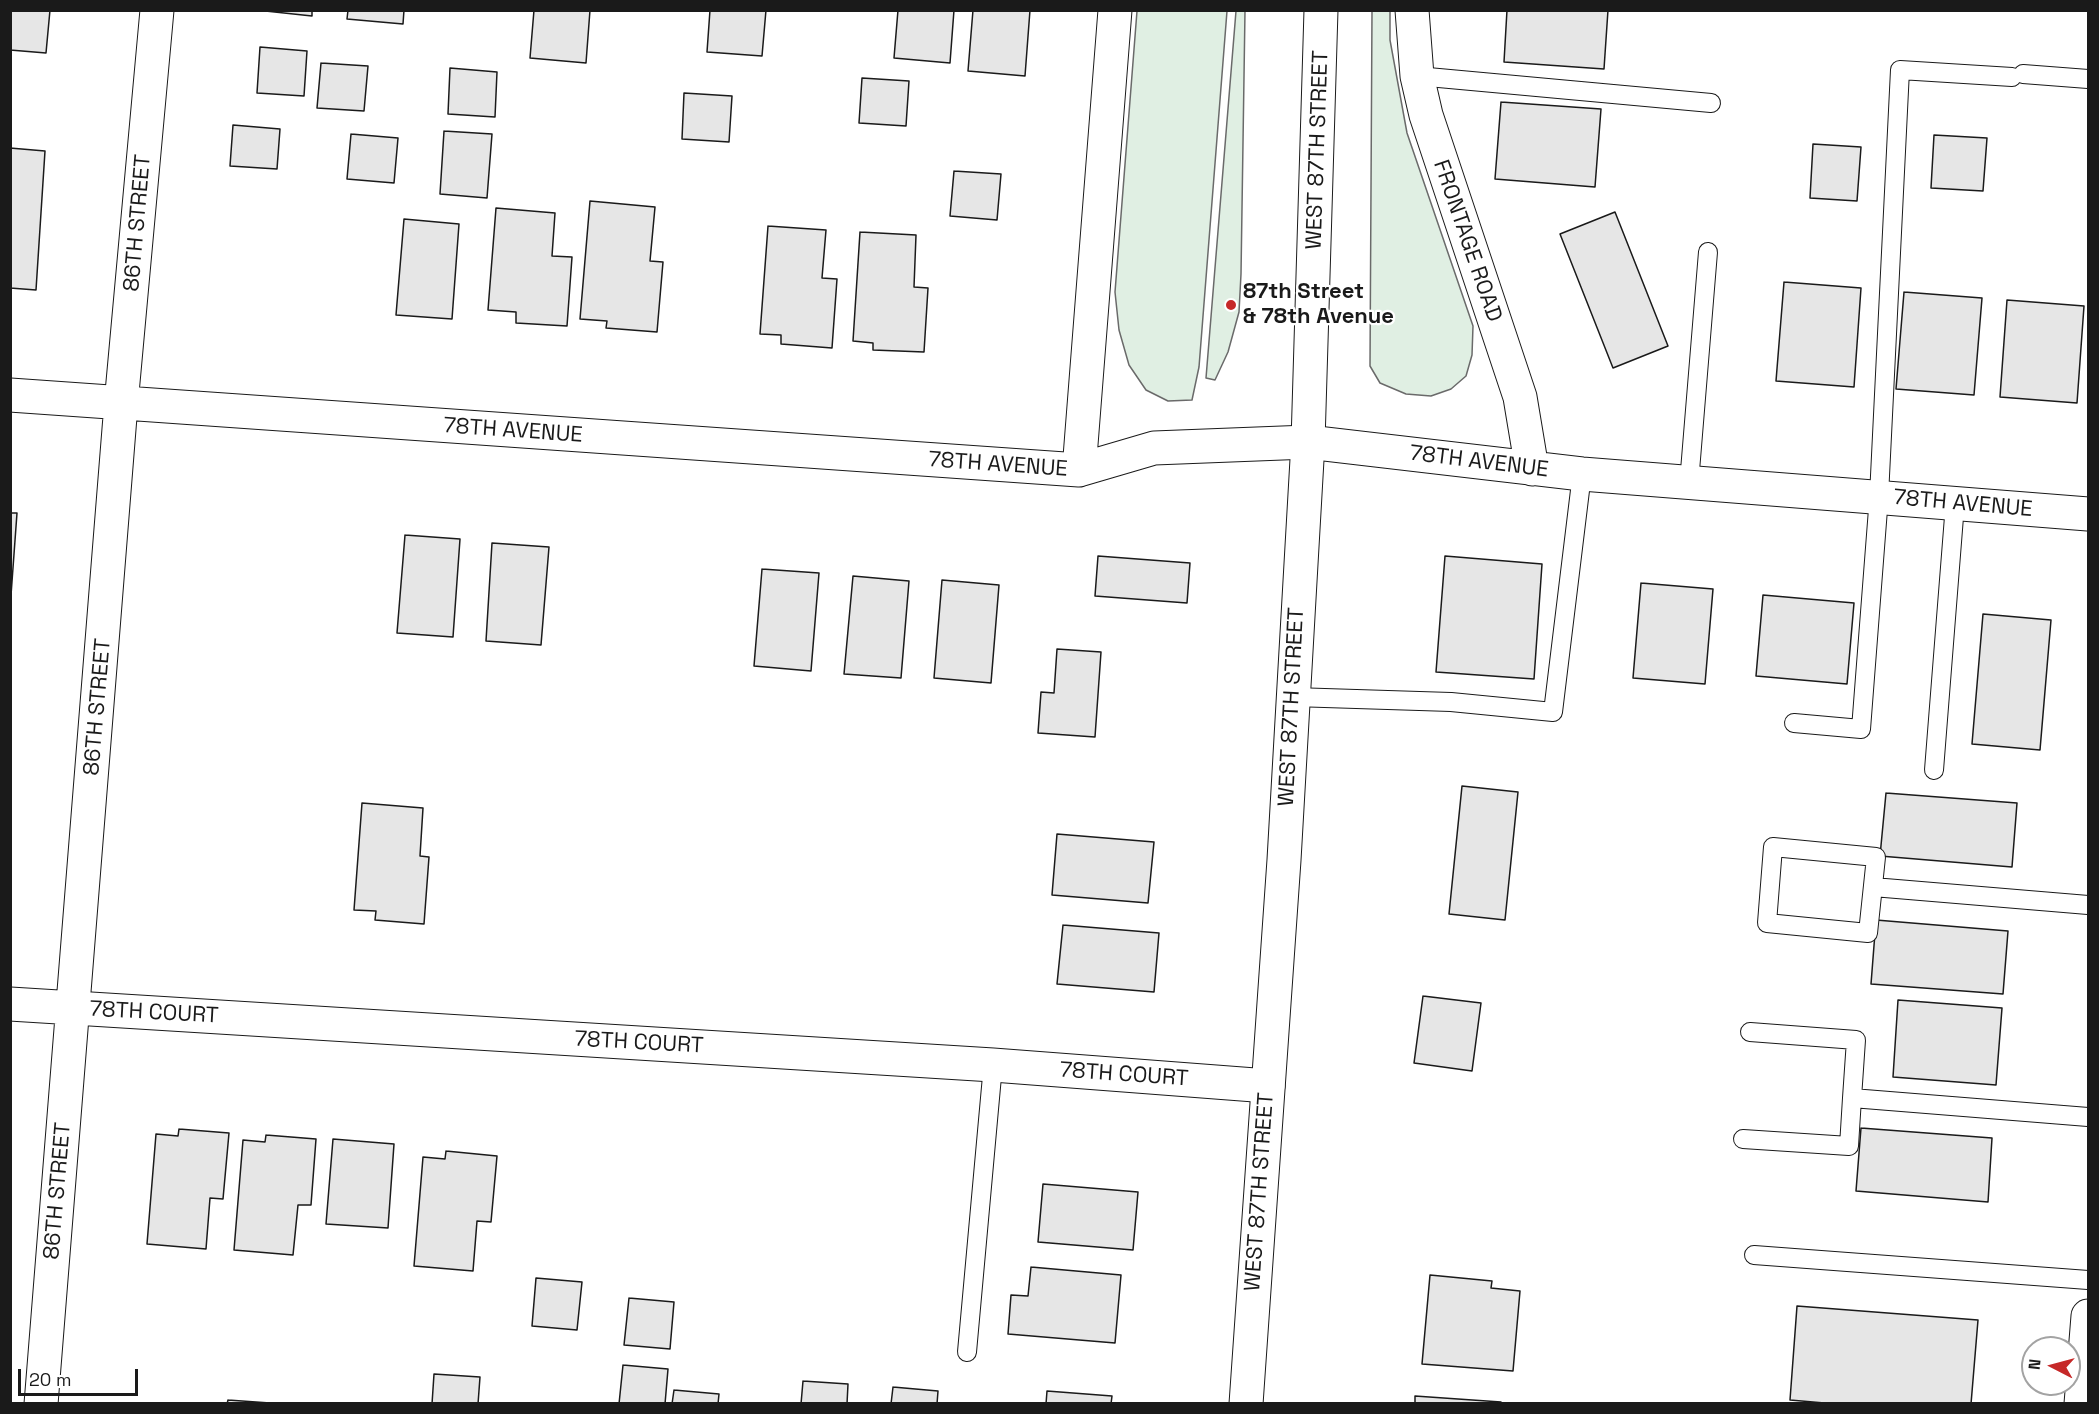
<!DOCTYPE html>
<html>
<head>
<meta charset="utf-8">
<style>
  body { margin:0 }
  #map { position:relative; width:2099px; height:1414px; overflow:hidden; background:#fff; font-family:"Space Grotesk",sans-serif }
  canvas { display:block }
  .frame { position:absolute; inset:0; border:12px solid #1a1a1a; pointer-events:none }
  .north { position:absolute; left:2021px; top:1336px; width:60px; height:60px; box-sizing:border-box; background:#fff; border:2px solid #a3a3a3; border-radius:50%; rotate:276deg; font-size:16px; font-weight:700; line-height:24px; text-align:center; color:#1a1a1a }
  .north::after { content:''; display:block; margin:auto; width:21px; height:27px; background:#c62828; clip-path:polygon(50% 0,100% 100%,50% 72%,0 100%) }
  .scale { position:absolute; left:18px; top:1369px; width:120px; height:27px; box-sizing:border-box; border:3px solid #1a1a1a; border-top:0; padding-left:8px; font-size:18px; line-height:21px; white-space:nowrap; color:#1a1a1a; -webkit-text-stroke:4px #fff; paint-order:stroke }
</style>
</head>
<body>
<div id="map">
<canvas width="2099" height="1414"></canvas>
<div class="frame"></div>
<div class="north">N</div>
<div class="scale">20 m</div>
</div>
<script>
const ctx = document.querySelector('canvas').getContext('2d');
ctx.lineJoin = 'round';
function fill(path, color) { ctx.fillStyle = color; ctx.fill(path, 'evenodd'); }
const shape = rows => new Path2D(rows.map(r => 'M' + r).join(''));
function trace(path, color, width, dash) { ctx.strokeStyle = color; ctx.lineWidth = width; ctx.lineCap = dash ? 'butt' : 'round'; ctx.setLineDash(dash || []); ctx.stroke(path); }
function label(font, color, halo, rows, align = 'center') {
  ctx.font = font + ' "Space Grotesk",sans-serif'; ctx.lineWidth = 4.5; ctx.setLineDash([]); ctx.textBaseline = 'middle'; ctx.strokeStyle = halo; ctx.fillStyle = color; for (const [text, x, y, turn = 0] of rows) {
    ctx.save(); ctx.translate(x, y); ctx.rotate((+turn || 0) * Math.PI / 180); ctx.textAlign = isNaN(turn) ? turn : align; if (halo) ctx.strokeText(text, 0, 0); ctx.fillText(text, 0, 0); ctx.restore();
  }
}
const green = shape([
  [1137,11,1227,11,1199,367,1192,400,1168,401,1146,390,1129,365,1119,330,1115,292,1137,11],
  [1236,11,1245,11,1241,274,1239,312,1228,352,1215,380,1206,378,1236,11],
  [1372,11,1390,11,1390,40,1407,133,1473,326,1472,355,1466,376,1451,389,1431,396,1406,394,1380,383,1370,366,1372,11]
]);
fill(green, '#e0efe3');
trace(green, '#6a6a6a', 1.5);
const building = shape([
  [10,10,50,10,46,53,10,50,10,10],
  [256,10,312,10,312,16,256,10],
  [348,10,404,10,403,24,347,19,348,10],
  [534,10,590,10,586,63,530,58,534,10],
  [710,10,766,10,762,56,707,52,710,10],
  [898,10,954,10,950,63,894,58,898,10],
  [973,10,1030,10,1025,76,968,71,973,10],
  [1507,10,1608,10,1604,69,1504,62,1507,10],
  [260,47,307,51,304,96,257,93,260,47],
  [321,63,368,66,364,111,317,108,321,63],
  [450,68,497,72,495,117,448,114,450,68],
  [862,78,909,81,906,126,859,123,862,78],
  [684,93,732,96,729,142,682,139,684,93],
  [1501,102,1601,109,1595,187,1495,179,1501,102],
  [233,125,280,129,277,169,230,166,233,125],
  [444,131,492,134,487,198,440,194,444,131],
  [351,134,398,138,394,183,347,179,351,134],
  [1934,135,1987,138,1983,191,1931,188,1934,135],
  [1813,144,1861,147,1857,201,1810,198,1813,144],
  [10,148,45,151,36,290,10,288,10,148],
  [954,171,1001,174,997,220,950,216,954,171],
  [590,201,655,207,650,261,663,262,657,332,606,328,607,321,580,319,590,201],
  [496,208,555,213,552,256,572,257,567,326,516,323,516,312,488,310,496,208],
  [1615,212,1668,346,1613,368,1560,234,1615,212],
  [404,219,459,224,452,319,396,315,404,219],
  [768,226,826,230,822,278,837,279,832,348,781,344,781,335,760,334,768,226],
  [860,232,916,235,914,287,928,288,924,352,873,350,873,343,853,341,860,232],
  [1784,282,1861,288,1854,387,1776,381,1784,282],
  [1904,292,1982,298,1974,395,1896,389,1904,292],
  [2007,300,2084,306,2077,403,2000,397,2007,300],
  [10,513,17,513,10,609,10,513],
  [405,535,460,539,453,637,397,633,405,535],
  [492,543,549,547,541,645,486,641,492,543],
  [1098,556,1190,563,1187,603,1095,596,1098,556],
  [1445,556,1542,564,1534,679,1436,672,1445,556],
  [762,569,819,573,811,671,754,666,762,569],
  [853,576,909,581,901,678,844,674,853,576],
  [942,580,999,585,991,683,934,678,942,580],
  [1641,583,1713,589,1705,684,1633,678,1641,583],
  [1763,595,1854,603,1847,684,1756,676,1763,595],
  [1983,614,2051,620,2040,750,1972,744,1983,614],
  [1057,649,1101,652,1095,737,1038,733,1041,692,1054,693,1057,649],
  [1462,786,1518,792,1505,920,1449,914,1462,786],
  [1886,793,2017,803,2012,867,1880,856,1886,793],
  [362,803,423,808,420,856,429,857,424,924,375,920,376,911,354,910,362,803],
  [1057,834,1154,842,1148,903,1052,895,1057,834],
  [1876,920,2008,931,2003,994,1871,984,1876,920],
  [1063,925,1159,933,1154,992,1057,984,1063,925],
  [1423,996,1481,1003,1472,1071,1414,1063,1423,996],
  [1898,1000,2002,1008,1996,1085,1893,1077,1898,1000],
  [1861,1128,1992,1138,1988,1202,1856,1191,1861,1128],
  [179,1129,229,1133,223,1199,210,1198,206,1249,147,1244,156,1134,178,1136,179,1129],
  [266,1135,316,1139,311,1205,298,1205,293,1255,234,1250,243,1140,265,1142,266,1135],
  [333,1139,394,1144,388,1228,326,1224,333,1139],
  [446,1151,497,1156,491,1222,477,1221,473,1271,414,1266,423,1157,445,1159,446,1151],
  [1043,1184,1138,1192,1133,1250,1038,1242,1043,1184],
  [1031,1267,1121,1275,1115,1343,1008,1334,1011,1295,1028,1296,1031,1267],
  [1430,1275,1492,1281,1491,1288,1520,1291,1513,1371,1422,1364,1430,1275],
  [536,1278,582,1282,577,1330,532,1326,536,1278],
  [629,1298,674,1302,670,1349,624,1345,629,1298],
  [1797,1306,1978,1320,1971,1404,1836,1404,1790,1400,1797,1306],
  [623,1365,668,1369,665,1404,619,1404,623,1365],
  [434,1374,480,1377,478,1404,432,1404,434,1374],
  [803,1381,848,1384,847,1404,801,1404,803,1381],
  [893,1387,938,1391,937,1404,891,1404,893,1387],
  [674,1390,719,1394,718,1404,672,1404,674,1390],
  [1047,1391,1112,1396,1111,1404,1046,1404,1047,1391],
  [1415,1396,1501,1402,1501,1404,1415,1404,1415,1396],
  [228,1400,284,1404,227,1404,228,1400]
]);
fill(building, '#e6e6e6');
trace(building, '#1a1a1a', 1.5);
const lane = shape([
  [2023,74,2088,79],
  [1417,76,1711,103],
  [1689,483,1708,252],
  [1293,697,1451,702,1553,712,1582,474],
  [1794,723,1861,729,1879,496,1900,70,2012,77],
  [1934,770,1955,504],
  [1773,847,1876,857,1868,933,1767,923,1773,847],
  [1873,887,2088,905],
  [1750,1032,1856,1040,1852,1098],
  [1743,1139,1849,1146,1852,1098,2088,1117],
  [1754,1255,2088,1280],
  [967,1352,993,1065]
]);
const street = shape([
  [1412,10,1417,76,1426,115,1520,397,1532,469],
  [10,395,1079,470,1154,448,1308,442,1582,474,2088,514],
  [1079,470,1115,10],
  [10,1004,993,1065,1268,1086],
  [41,1404,121,404,157,10],
  [2081,1404,2088,1316]
]);
const secondary = shape([
  [1246,1404,1284,860,1308,442,1321,10]
]);
trace(lane, '#1a1a1a', 20);
trace(street, '#1a1a1a', 35);
trace(secondary, '#1a1a1a', 35);
trace(lane, '#fff', 18);
trace(street, '#fff', 33);
trace(secondary, '#fff', 33);
for (const [x, y, r, color] of [
  [1231,305,6,"#c62828"]
]) { const dot = new Path2D(); dot.arc(x, y, r, 0, 2 * Math.PI); ctx.fillStyle = color; ctx.fill(dot); trace(dot, '#fff', 2); }
label('22px', '#1a1a1a', '#fff', [
  ["WEST 87TH STREET",1318,150,-88],
  ["86TH STREET",138,223,-85],
  ["FRONTAGE ROAD",1467,241,71],
  ["78TH AVENUE",513,431,4],
  ["78TH AVENUE",1479,462,7],
  ["78TH AVENUE",998,465,4],
  ["78TH AVENUE",1963,504,5],
  ["86TH STREET",98,707,-85],
  ["WEST 87TH STREET",1292,707,-87],
  ["78TH COURT",154,1013,3],
  ["78TH COURT",639,1043,3],
  ["78TH COURT",1124,1075,4],
  ["86TH STREET",58,1191,-85],
  ["WEST 87TH STREET",1260,1192,-86]
]);
label('bold 22px', '#1a1a1a', '#fff', [
  ["87th Street",1243,292],
  ["& 78th Avenue",1243,317]
], 'left');
</script>
</body>
</html>
